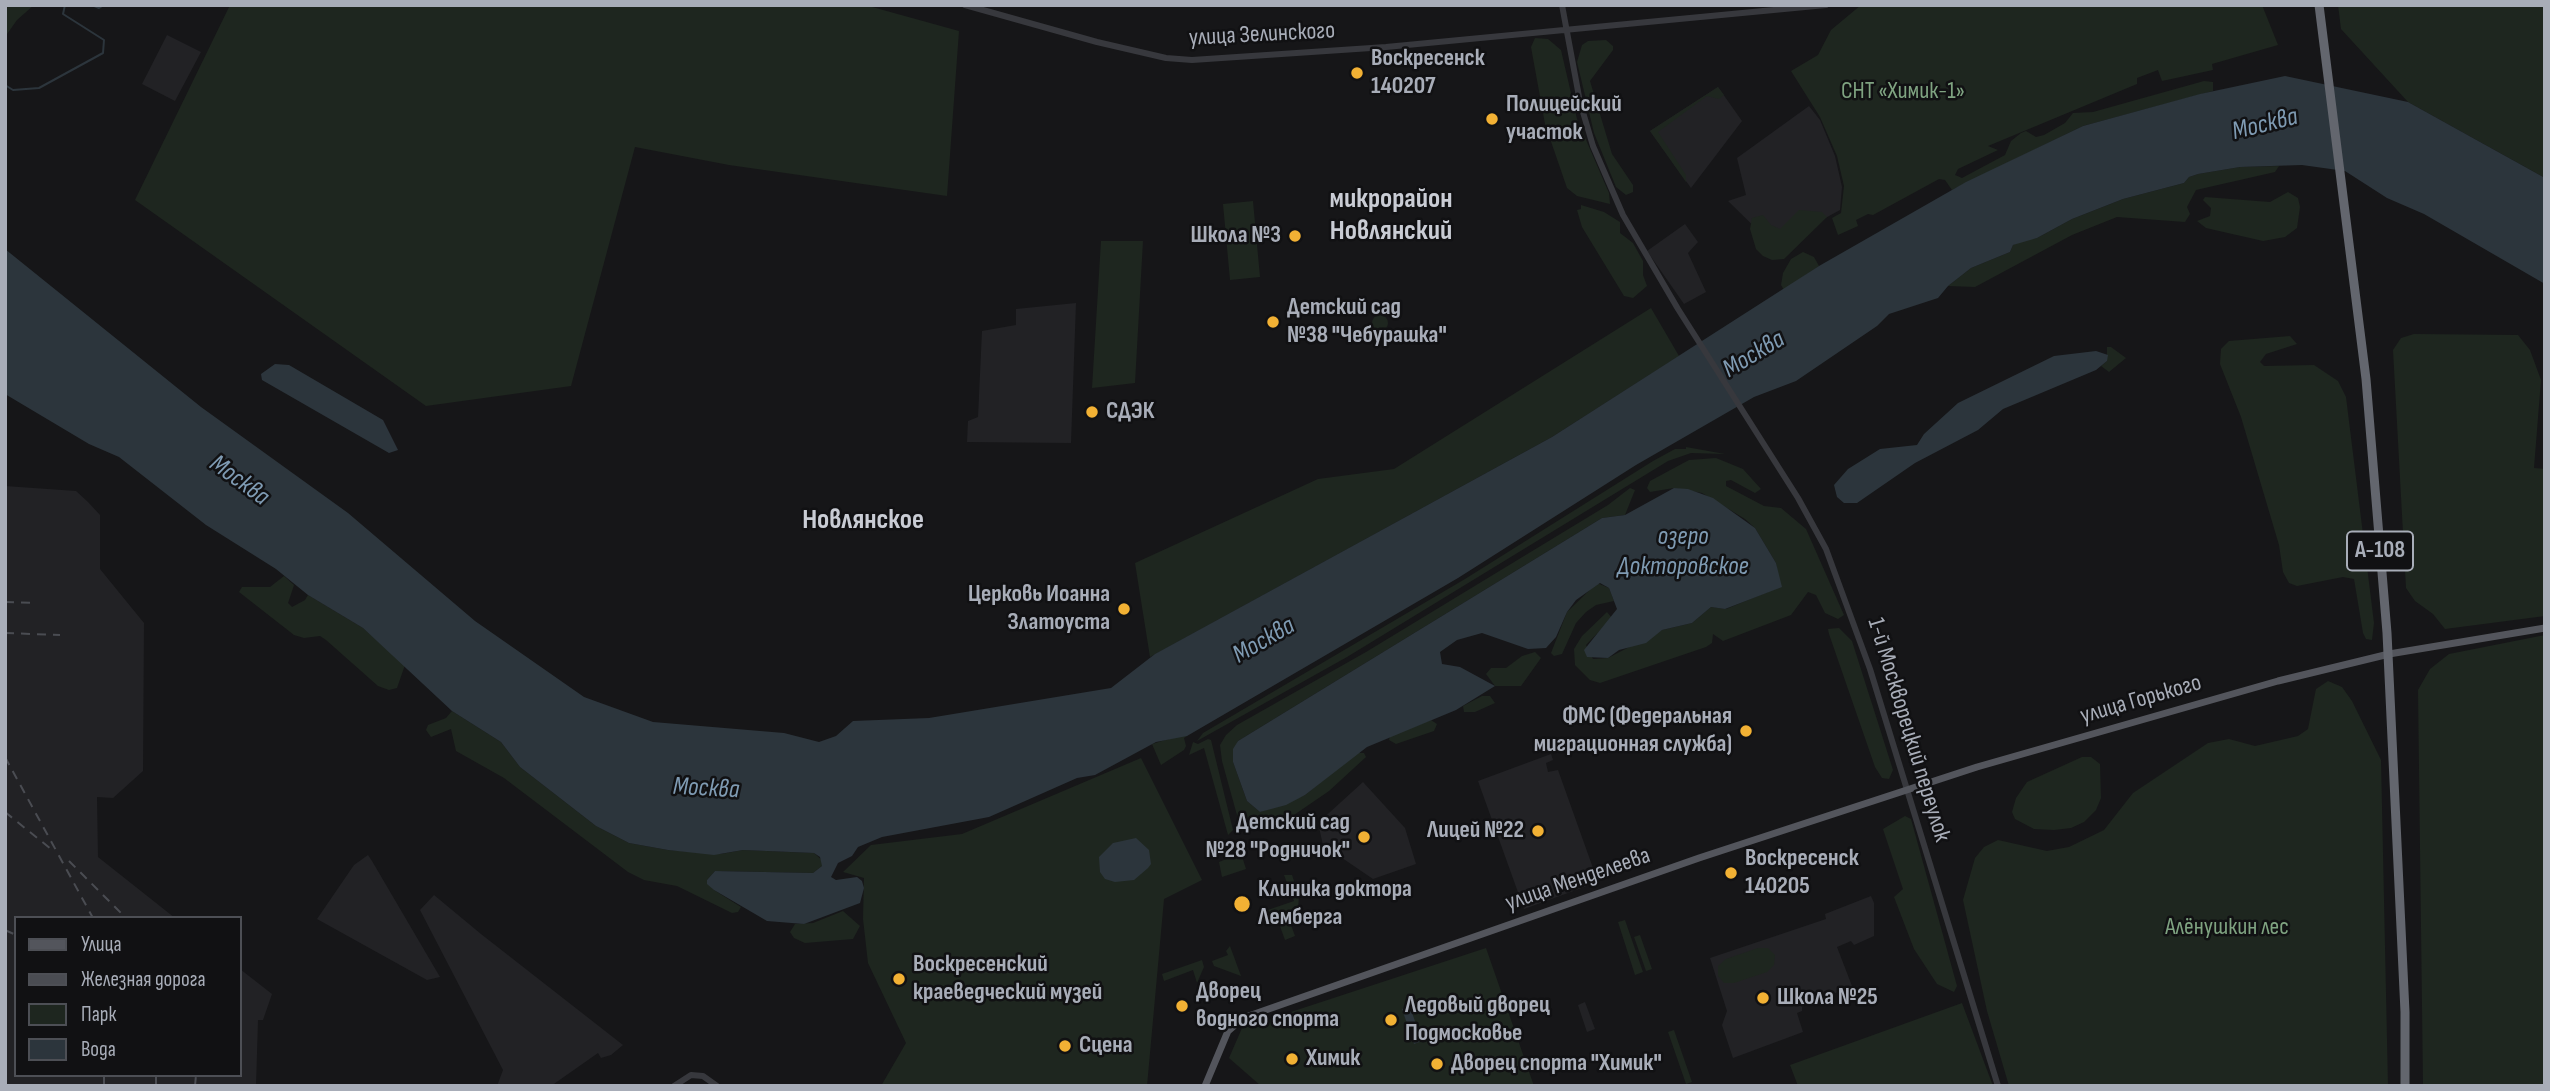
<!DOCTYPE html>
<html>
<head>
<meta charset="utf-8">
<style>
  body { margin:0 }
  #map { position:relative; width:2550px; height:1091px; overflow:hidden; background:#161618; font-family:"Sofia Sans Condensed",sans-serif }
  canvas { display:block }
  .frame { position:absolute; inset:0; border:7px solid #a8adb8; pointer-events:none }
  .legend { position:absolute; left:14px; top:916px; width:228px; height:161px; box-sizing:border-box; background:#111113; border:2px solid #4d4f55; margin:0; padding:9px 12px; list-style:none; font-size:21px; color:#a8adb8 }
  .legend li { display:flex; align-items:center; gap:14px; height:35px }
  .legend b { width:35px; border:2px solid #4d4f55 }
</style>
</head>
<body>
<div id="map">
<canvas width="2550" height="1091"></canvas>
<div class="frame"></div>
<ul class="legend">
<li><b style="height:9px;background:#53555c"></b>Улица</li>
<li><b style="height:9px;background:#4a4c52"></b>Железная дорога</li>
<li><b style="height:19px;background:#1e261f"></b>Парк</li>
<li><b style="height:19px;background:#2c353c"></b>Вода</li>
</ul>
</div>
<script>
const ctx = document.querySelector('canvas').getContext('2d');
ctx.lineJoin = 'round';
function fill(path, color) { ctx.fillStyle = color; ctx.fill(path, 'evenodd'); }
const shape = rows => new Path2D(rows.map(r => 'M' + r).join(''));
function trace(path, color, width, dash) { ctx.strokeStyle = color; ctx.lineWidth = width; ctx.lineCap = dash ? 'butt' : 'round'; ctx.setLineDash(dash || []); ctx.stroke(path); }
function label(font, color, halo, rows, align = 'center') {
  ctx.font = font + ' "Sofia Sans Condensed",sans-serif'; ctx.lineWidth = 5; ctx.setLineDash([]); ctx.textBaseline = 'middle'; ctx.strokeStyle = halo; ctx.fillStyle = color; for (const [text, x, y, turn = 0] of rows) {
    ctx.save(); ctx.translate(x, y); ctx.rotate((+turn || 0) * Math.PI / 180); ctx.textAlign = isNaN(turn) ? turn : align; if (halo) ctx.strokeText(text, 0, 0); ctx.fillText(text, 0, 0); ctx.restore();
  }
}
fill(shape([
  [167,35,201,52,175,101,142,84],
  [1718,87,1742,121,1691,188,1650,131],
  [1809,106,1820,120,1835,156,1842,187,1840,210,1774,246,1728,201,1746,195,1737,158],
  [1685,224,1698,242,1688,253,1706,292,1684,304,1647,251],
  [1076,303,1071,443,967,442,968,421,978,417,982,331,1016,325,1016,309],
  [5,486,76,491,88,502,100,515,100,569,144,623,143,771,113,798,97,797,98,857,175,918,16,918,16,1075,240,1075,240,969,272,994,263,1020,258,1020,256,1086,5,1086],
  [1551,754,1553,760,1546,763,1548,772,1558,770,1598,882,1524,909,1478,781],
  [1363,782,1405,828,1416,864,1373,879,1323,845,1318,823],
  [368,855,372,861,440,977,427,980,317,919,354,865],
  [434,895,481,934,623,1045,611,1055,601,1058,598,1053,551,1086,497,1086,503,1070,420,910],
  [1871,896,1874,903,1874,936,1854,945,1851,941,1837,947,1852,986,1802,1007,1802,1011,1797,1013,1803,1032,1733,1058,1722,1025,1727,1011,1710,958,1826,919,1825,914],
  [1585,1002,1595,1029,1587,1032,1578,1005]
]), '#222225');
fill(shape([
  [5,5,34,5,17,20,5,37],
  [230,5,865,5,959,31,947,196,729,165,635,147,571,386,426,406,135,200],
  [1861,5,2262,5,2278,45,2212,64,2213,70,2162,81,2158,70,2137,78,2137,84,1988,146,1998,150,1958,169,1955,175,1962,178,2005,155,2011,141,2021,133,2026,131,2036,137,2044,135,2065,123,2073,113,2093,112,2204,81,2213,82,2213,91,2083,126,1952,190,1945,180,1939,179,1873,215,1868,214,1856,220,1858,226,1838,235,1832,218,1841,213,1844,186,1837,156,1820,117,1791,71,1818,55,1831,30],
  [2338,5,2545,5,2545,178,2408,102,2341,29],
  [1535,38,1548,39,1561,50,1577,119,1609,193,1610,204,1577,196,1567,188,1545,124,1531,47],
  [1606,40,1613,46,1613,50,1590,81,1612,154,1633,185,1633,192,1626,195,1616,187,1594,133,1577,62,1582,45,1588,41],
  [1718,87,1724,95,1719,99,1707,96,1658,132,1686,175,1686,182,1650,131],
  [2279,166,2275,172,2196,190,2187,207,2190,214,2185,222,2117,217,2072,235,1975,287,1948,286,1971,268,2010,252,2013,245,2024,240,2037,238,2072,219,2123,199,2184,183,2189,177,2198,174,2240,167],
  [2288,192,2298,198,2300,207,2297,228,2285,237,2263,241,2206,228,2197,221,2210,216,2211,208,2203,200,2205,197,2270,202],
  [1253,201,1260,277,1230,280,1223,204],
  [1581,205,1604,212,1620,222,1620,233,1633,243,1643,261,1643,275,1647,286,1633,298,1624,296,1582,227,1577,210,1581,209],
  [1799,210,1822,212,1827,217,1784,259,1772,260,1763,256,1756,249,1750,229,1752,218,1763,215,1771,225,1780,229],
  [1101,241,1143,241,1135,383,1092,388],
  [1803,252,1814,257,1819,266,1784,290,1781,285,1783,273,1791,259],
  [1651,308,1679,356,1552,437,1150,657,1135,563,1318,479,1394,469],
  '1372 323a8 8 0 1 1 16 0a8 8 0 1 1-16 0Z',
  [2414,334,2518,335,2530,350,2541,380,2534,468,2545,469,2545,616,2445,629,2433,614,2415,601,2406,588,2393,350,2401,338],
  [2290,336,2297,344,2266,354,2260,362,2264,366,2314,365,2338,381,2346,397,2374,623,2372,640,2366,639,2363,633,2354,579,2343,577,2297,586,2289,583,2283,572,2279,545,2241,417,2220,364,2221,349,2229,341],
  [2107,347,2111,347,2126,358,2109,372,2101,366,2107,361],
  [1686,447,1725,454,1691,453,1668,461,1347,657,1197,741,1203,733,1465,579,1653,461,1675,449,1686,449],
  [1716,458,1743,469,1761,489,1755,493,1731,480,1726,481,1726,486,1764,506,1781,508,1806,529,1844,615,1838,619,1825,613,1816,595,1808,592,1791,615,1723,641,1713,634,1712,643,1706,647,1600,683,1590,680,1575,665,1574,649,1582,636,1607,612,1612,618,1586,645,1593,659,1608,658,1662,630,1692,623,1711,607,1726,609,1775,589,1778,576,1776,563,1755,528,1745,519,1702,493,1674,488,1650,492,1647,488,1650,481,1689,460],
  [1630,488,1635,490,1625,515,1602,518,1238,741,1233,762,1247,801,1260,812,1305,795,1357,753,1364,753,1366,757,1329,791,1291,817,1247,830,1240,826,1222,761,1220,745,1226,735,1237,725,1366,652,1608,505],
  [284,576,294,585,288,603,292,607,305,600,308,595,363,628,405,665,397,688,389,690,378,686,326,640,320,636,304,638,294,635,239,592,242,587,270,587],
  [1597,583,1609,588,1614,601,1596,605,1586,612,1576,623,1562,654,1554,656,1551,653,1567,612],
  [1839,628,1852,641,1893,770,1889,779,1882,778,1875,767,1829,634,1828,629],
  [2545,635,2545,1086,2423,1086,2418,690,2430,669,2449,654],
  [1535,652,1541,658,1521,686,1495,686,1486,674,1491,668,1506,668,1522,656],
  [2328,681,2342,687,2352,701,2381,760,2388,1086,2009,1086,1987,1011,1963,900,1975,858,1984,847,1998,840,2047,851,2069,847,2104,830,2133,793,2208,743,2229,739,2255,746,2298,736,2308,729,2316,689],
  [1482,696,1490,696,1495,703,1475,712,1464,712,1463,706],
  [452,711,501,742,520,767,596,826,629,843,668,850,721,854,743,850,814,853,823,861,822,866,813,873,715,871,707,880,714,890,741,907,738,912,732,913,677,886,644,880,628,872,504,778,456,751,451,729,431,737,426,730,428,725,446,718],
  [1431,720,1437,724,1434,731,1396,744,1389,740,1390,736],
  [1182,735,1187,736,1184,738,1186,746,1184,750,1161,765,1152,744],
  [1208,739,1211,740,1233,830,1228,835,1204,748,1189,755,1193,742,1198,744],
  [2082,757,2091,757,2100,764,2101,798,2096,810,2084,822,2071,828,2054,830,2034,829,2015,819,2012,812,2016,798,2027,782],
  [1141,758,1202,880,1164,899,1147,1086,881,1086,906,1043,868,963,863,919,864,878,843,872,871,845,962,834],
  [1905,816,1911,819,1957,986,1954,992,1937,984,1914,949,1894,897,1903,889,1883,829],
  [1241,853,1246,869,1222,877,1219,862],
  [1284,875,1292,875,1299,896,1298,910,1287,914,1295,936,1285,940,1277,918,1269,920,1259,913,1294,901],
  [843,911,860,926,853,939,805,943,794,938,790,932,795,924,813,923],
  [1625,920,1643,972,1635,975,1618,922],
  [1640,935,1652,969,1646,971,1634,937],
  [1230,946,1241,976,1214,966,1212,961,1228,955,1226,951],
  [1486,948,1534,1086,1261,1086,1229,1058,1242,1028],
  [1758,948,1768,948,1775,955,1774,965,1767,972,1734,983,1724,983,1718,976,1718,966,1726,959],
  [1202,960,1204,967,1197,983,1193,970,1164,981,1162,974],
  [1962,1003,1993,1086,1798,1086,1790,1065],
  [1674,1030,1692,1082,1686,1084,1668,1032]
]), '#1e261f');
fill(shape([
  [2285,76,2408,102,2545,178,2545,284,2424,214,2387,198,2345,171,2302,165,2240,167,2198,174,2189,177,2184,183,2123,199,2072,219,2037,238,2013,245,2010,252,1971,268,1948,286,1938,298,1889,314,1877,326,1796,381,1754,397,1636,465,1458,578,1187,736,1156,742,1095,775,1077,778,989,817,882,837,858,847,852,856,838,863,831,877,836,880,857,877,862,881,864,888,860,903,804,924,767,921,714,890,707,884,707,880,715,871,813,873,822,866,820,857,814,853,743,850,714,855,668,850,629,843,596,826,520,767,501,742,452,711,363,628,308,595,276,569,206,525,119,457,89,444,5,394,5,249,201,407,348,513,475,621,584,697,653,722,784,733,819,742,836,736,853,721,929,718,1111,688,1155,654,1552,437,1819,266,1966,182,2083,126,2200,94],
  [2096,351,2108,355,2107,361,2096,370,2003,409,1978,430,1915,463,1857,503,1844,503,1837,497,1834,485,1848,469,1880,449,1917,445,1924,434,1958,403,2054,356],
  [275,364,289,365,383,420,398,450,389,453,262,380,261,374],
  [1674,488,1688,489,1713,498,1755,528,1776,563,1782,587,1725,609,1711,607,1692,623,1662,630,1646,643,1619,650,1608,658,1587,657,1584,650,1617,609,1609,588,1600,583,1576,600,1567,612,1556,637,1546,648,1528,649,1482,633,1457,640,1440,652,1442,664,1460,667,1495,686,1456,710,1367,747,1305,795,1286,805,1260,812,1247,801,1233,762,1233,749,1238,741,1602,518,1625,515],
  [1136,838,1149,850,1151,864,1148,868,1134,880,1115,882,1105,879,1100,872,1099,857,1113,843],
  [1410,1007,1422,1041,1414,1044,1402,1009]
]), '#2c353c');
trace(shape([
  [92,5,99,8,104,5],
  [5,85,13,90,39,88,103,53,104,40,63,14,65,5]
]), '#2c353c', 2);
trace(shape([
  [965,5,1097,42,1166,58,1192,60,1386,47,1826,5],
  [1562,5,1580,102,1593,146,1623,215,1678,309,1798,498,1826,549,1870,669,1998,1086],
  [674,1086,691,1075,703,1076,717,1086]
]), '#37383d', 6);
trace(shape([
  [1205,1086,1228,1031,1243,1018,1699,858,1977,767,2278,681,2389,654,2545,628]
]), '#53555c', 7);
trace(shape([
  [2319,5,2366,379,2387,633,2405,1012,2405,1086]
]), '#63666e', 9);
trace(shape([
  [5,602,34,603],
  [5,633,60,635],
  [5,757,93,918],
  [5,812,51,849],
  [69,861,126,918],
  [5,930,16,935],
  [104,1075,104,1086],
  [156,1086,156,1075],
  [195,1086,196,1075]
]), '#4a4c52', 2, [9, 7]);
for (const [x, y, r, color] of [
  [1357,73,7,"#f2b134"],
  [1492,119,7,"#f2b134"],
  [1295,236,7,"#f2b134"],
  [1273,322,7,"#f2b134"],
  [1092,412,7,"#f2b134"],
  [1124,609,7,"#f2b134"],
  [1746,731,7,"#f2b134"],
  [1538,831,7,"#f2b134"],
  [1364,837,7,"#f2b134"],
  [1731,873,7,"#f2b134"],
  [1242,904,9,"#f2b134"],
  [899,979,7,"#f2b134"],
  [1763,998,7,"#f2b134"],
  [1182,1006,7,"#f2b134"],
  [1391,1020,7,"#f2b134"],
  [1065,1046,7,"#f2b134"],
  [1292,1059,7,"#f2b134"],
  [1437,1064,7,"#f2b134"]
]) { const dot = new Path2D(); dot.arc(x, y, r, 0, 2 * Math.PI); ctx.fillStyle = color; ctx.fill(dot); trace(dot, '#111113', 2.5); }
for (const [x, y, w] of [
  [2380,551,66]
]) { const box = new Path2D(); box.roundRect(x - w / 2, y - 19.5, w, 39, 5); ctx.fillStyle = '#111113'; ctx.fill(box); trace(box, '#a8adb8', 2); }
label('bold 23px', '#a8adb8', null, [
  ["А-108",2380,551]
]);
label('24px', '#a8adb8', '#111113', [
  ["улица Зелинского",1262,35,-3],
  ["улица Горького",2141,700,-16],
  ["1-й Москворецкий переулок",1908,730,73],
  ["улица Менделеева",1578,880,-19]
]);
label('bold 24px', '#a8adb8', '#111113', [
  ["Воскресенск",1371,59],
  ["140207",1371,87],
  ["Полицейский",1506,105],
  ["участок",1506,133],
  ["Школа №3",1281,236,"right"],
  ["Детский сад",1287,308],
  ["№38 \"Чебурашка\"",1287,336],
  ["СДЭК",1106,412],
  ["Церковь Иоанна",1110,595,"right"],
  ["Златоуста",1110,623,"right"],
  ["ФМС (Федеральная",1732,717,"right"],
  ["миграционная служба)",1732,745,"right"],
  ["Детский сад",1350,823,"right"],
  ["№28 \"Родничок\"",1350,851,"right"],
  ["Лицей №22",1524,831,"right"],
  ["Воскресенск",1745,859],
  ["140205",1745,887],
  ["Клиника доктора",1258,890],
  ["Лемберга",1258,918],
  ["Воскресенский",913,965],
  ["краеведческий музей",913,993],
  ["Дворец",1196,992],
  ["водного спорта",1196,1020],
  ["Школа №25",1777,998],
  ["Ледовый дворец",1405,1006],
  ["Подмосковье",1405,1034],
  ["Сцена",1079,1046],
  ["Химик",1306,1059],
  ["Дворец спорта \"Химик\"",1451,1064]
], 'left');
label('24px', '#7fa381', '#111113', [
  ["СНТ «Химик-1»",1903,92],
  ["Алёнушкин лес",2227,928]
]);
label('italic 26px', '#7f9bb3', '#111113', [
  ["Москва",2265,125,-14],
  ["Москва",1754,355,-31],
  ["Москва",239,481,36],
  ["озеро",1683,537],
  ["Докторовское",1683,567],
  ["Москва",1264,641,-30],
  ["Москва",706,789,3]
]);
label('bold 28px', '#c9ccd4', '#111113', [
  ["микрорайон",1391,200],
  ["Новлянский",1391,232],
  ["Новлянское",863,521]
]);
</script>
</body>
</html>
